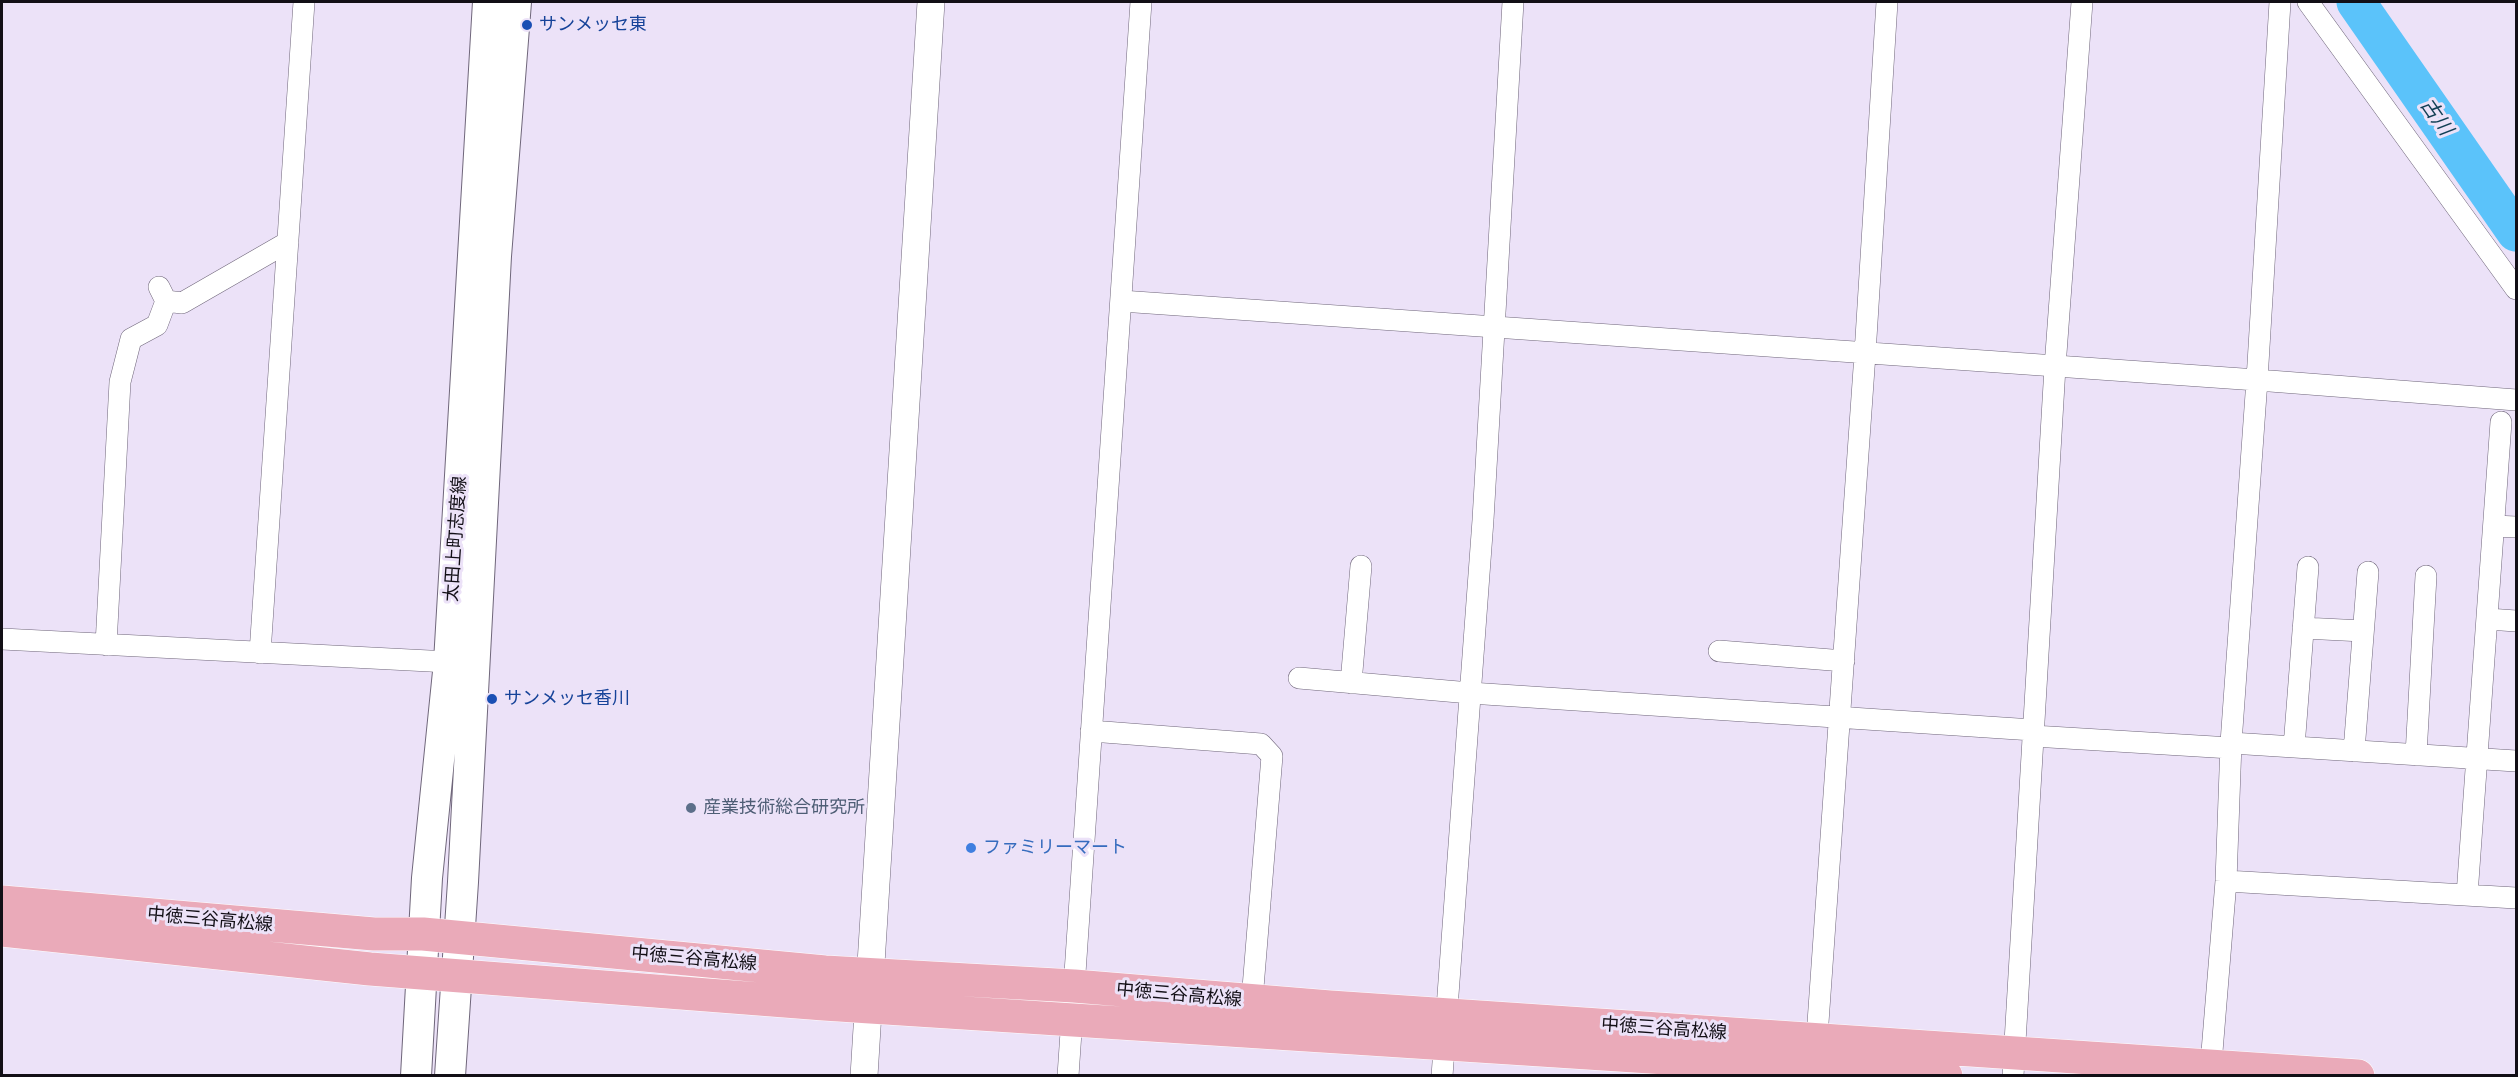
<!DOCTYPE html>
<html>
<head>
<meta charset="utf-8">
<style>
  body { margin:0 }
  #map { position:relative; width:2518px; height:1077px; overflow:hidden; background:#ece2f8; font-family:"Open Sans",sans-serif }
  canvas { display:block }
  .frame { position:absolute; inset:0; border:3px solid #120f16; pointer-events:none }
</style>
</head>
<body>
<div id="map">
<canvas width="2518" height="1077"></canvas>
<div class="frame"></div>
</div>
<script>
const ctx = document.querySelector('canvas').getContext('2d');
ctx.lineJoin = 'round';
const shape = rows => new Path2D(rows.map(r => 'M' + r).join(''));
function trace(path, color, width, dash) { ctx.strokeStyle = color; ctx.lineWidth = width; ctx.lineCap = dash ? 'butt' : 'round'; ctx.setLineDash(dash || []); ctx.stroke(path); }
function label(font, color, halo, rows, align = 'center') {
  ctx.font = font + ' "Open Sans","Noto Sans JP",sans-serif'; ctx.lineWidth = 6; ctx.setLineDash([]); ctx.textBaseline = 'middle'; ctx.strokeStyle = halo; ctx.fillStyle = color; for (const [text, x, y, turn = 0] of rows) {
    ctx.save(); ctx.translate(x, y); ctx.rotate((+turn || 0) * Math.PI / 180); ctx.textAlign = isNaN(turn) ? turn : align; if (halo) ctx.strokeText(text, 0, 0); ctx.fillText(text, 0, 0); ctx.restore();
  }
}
trace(shape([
  [2356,2,2516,232]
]), '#5bc3fa', 39);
const minor = shape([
  [2308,2,2516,289],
  [159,287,166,301,182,303,288,242],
  [1121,301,2257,380,2516,400],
  [2494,526,2516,527],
  [2488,619,2516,621],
  [2303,628,2363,631],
  [2,639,449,662],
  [106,645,120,382,131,339,157,325,166,301],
  [1719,651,1844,661],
  [260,653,304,2],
  [1299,678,1470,693,2033,730],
  [1351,683,1361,566],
  [1091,731,1261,744,1272,756,1252,1000],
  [2033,736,2231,748],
  [2231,743,2516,761],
  [2294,747,2308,567],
  [2354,751,2368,572],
  [2416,755,2426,576],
  [2226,881,2516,898],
  [2467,895,2501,422],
  [1816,1051,1865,354,1887,2],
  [1068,1076,1141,2],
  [1442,1076,1483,520,1513,2],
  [2013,1076,2055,367,2082,2],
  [2210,1076,2226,881,2231,743,2257,380,2280,2]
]);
const tertiary = shape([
  [864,1076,931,2]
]);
const secondary = shape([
  [416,1076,427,878,449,662,488,2],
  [450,1076,463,882,496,256,516,2]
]);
const primary = shape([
  [2,902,374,934,423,934,825,972,1074,986,1330,1007,2358,1076],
  [2,930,370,969,824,1004,1946,1076]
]);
trace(minor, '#6f667a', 22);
trace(tertiary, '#6f667a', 28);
trace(secondary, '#6f667a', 32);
trace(primary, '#fff', 34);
trace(minor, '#fff', 21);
trace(tertiary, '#fff', 27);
trace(secondary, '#fff', 30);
trace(primary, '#eaaab9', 33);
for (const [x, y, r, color] of [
  [527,25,6,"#1a4fb4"],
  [492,699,6,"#1a4fb4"],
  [691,808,6,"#5c6f8a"],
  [971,848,6,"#3f7fe0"]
]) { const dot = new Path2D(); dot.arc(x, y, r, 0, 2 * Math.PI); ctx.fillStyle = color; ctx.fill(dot); trace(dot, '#ece2f8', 2); }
label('18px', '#164399', '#ece2f8', [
  ["サンメッセ東",539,25],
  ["サンメッセ香川",504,699]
], 'left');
label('18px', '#120f16', '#ece2f8', [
  ["太田上町志度線",456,539,-86],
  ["中徳三谷高松線",210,920,5],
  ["中徳三谷高松線",694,959,5],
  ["中徳三谷高松線",1179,995,5],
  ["中徳三谷高松線",1664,1029,4]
]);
label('18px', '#4e5e75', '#ece2f8', [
  ["産業技術総合研究所",703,808]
], 'left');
label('18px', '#366cbe', '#ece2f8', [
  ["ファミリーマート",983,848]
], 'left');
label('italic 20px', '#103e54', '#ece2f8', [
  ["古川",2436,117,55]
]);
</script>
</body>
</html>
